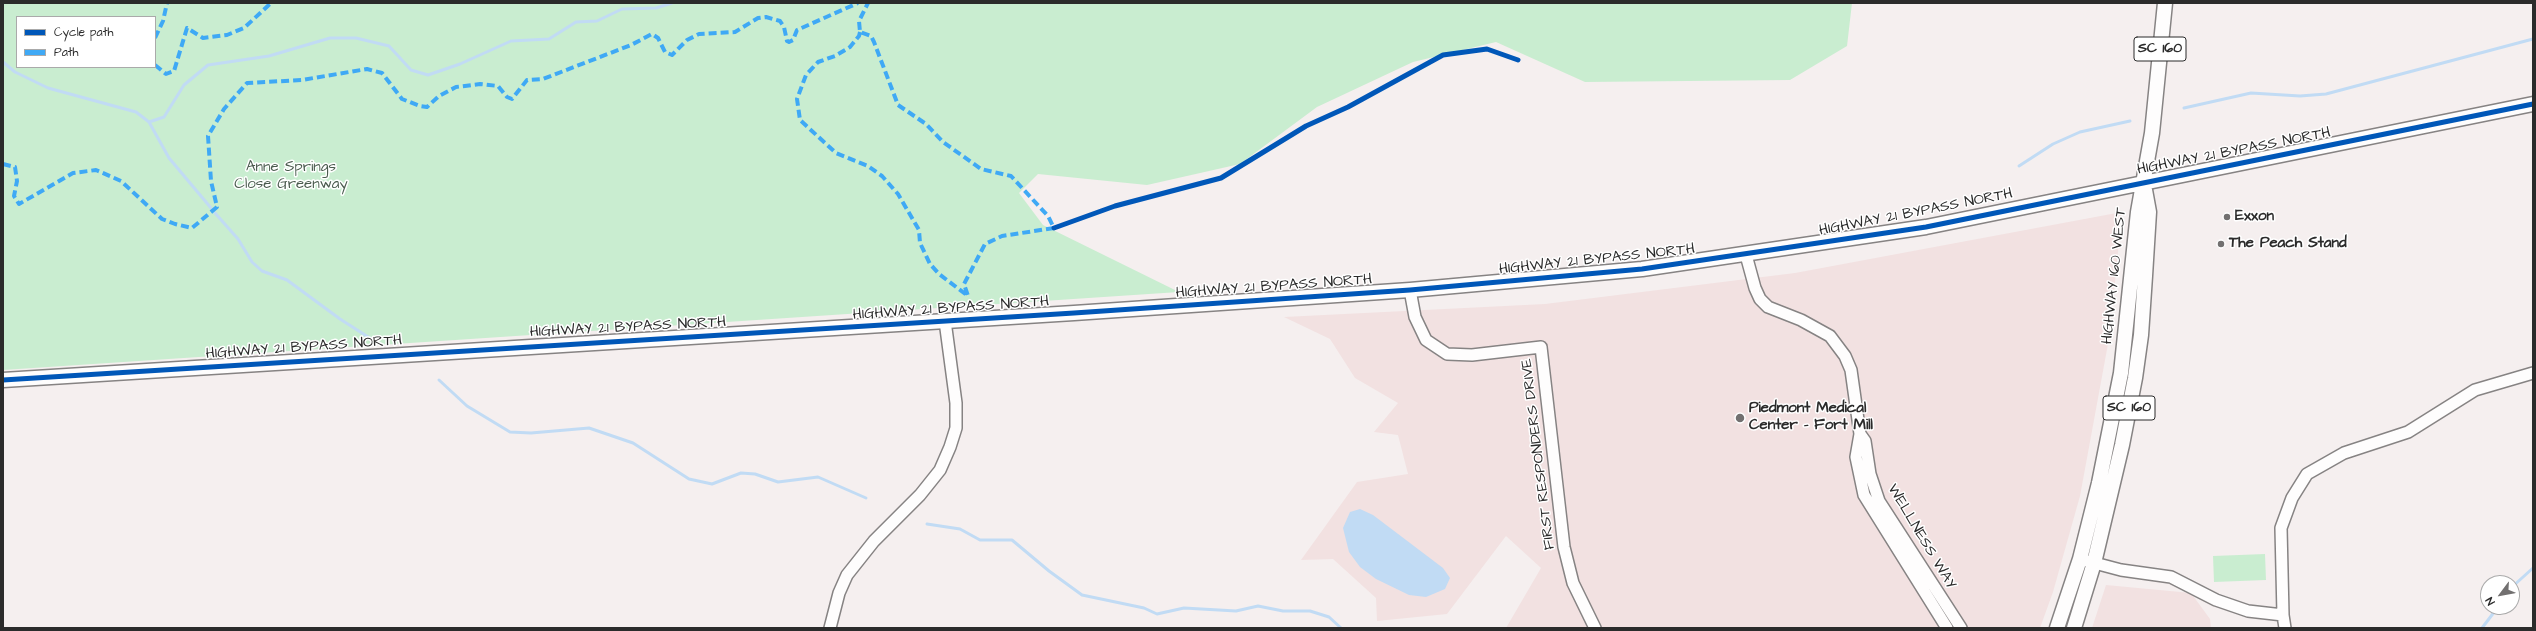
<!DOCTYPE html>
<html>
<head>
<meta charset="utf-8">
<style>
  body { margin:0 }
  #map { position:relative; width:2536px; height:631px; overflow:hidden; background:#f5efef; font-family:"Architects Daughter",sans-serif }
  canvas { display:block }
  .frame { position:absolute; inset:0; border:4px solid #2b2b2b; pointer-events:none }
  .legend { position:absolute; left:16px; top:16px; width:140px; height:52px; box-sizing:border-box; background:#fff; border:1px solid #aaa; margin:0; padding:5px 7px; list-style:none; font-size:12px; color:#2b2b2b }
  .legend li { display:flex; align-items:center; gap:8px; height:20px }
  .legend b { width:20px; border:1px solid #aaa }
  .north { position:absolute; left:2480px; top:575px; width:40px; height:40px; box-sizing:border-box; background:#fff; border:1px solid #aaa; border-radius:50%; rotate:238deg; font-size:11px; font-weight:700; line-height:16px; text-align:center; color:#2b2b2b }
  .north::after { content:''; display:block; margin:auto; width:14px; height:18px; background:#727070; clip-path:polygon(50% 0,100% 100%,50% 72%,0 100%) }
</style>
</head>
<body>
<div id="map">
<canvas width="2536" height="631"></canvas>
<div class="frame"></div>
<ul class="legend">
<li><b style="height:5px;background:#0057b8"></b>Cycle path</li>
<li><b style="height:5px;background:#3fa9f5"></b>Path</li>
</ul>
<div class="north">N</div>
</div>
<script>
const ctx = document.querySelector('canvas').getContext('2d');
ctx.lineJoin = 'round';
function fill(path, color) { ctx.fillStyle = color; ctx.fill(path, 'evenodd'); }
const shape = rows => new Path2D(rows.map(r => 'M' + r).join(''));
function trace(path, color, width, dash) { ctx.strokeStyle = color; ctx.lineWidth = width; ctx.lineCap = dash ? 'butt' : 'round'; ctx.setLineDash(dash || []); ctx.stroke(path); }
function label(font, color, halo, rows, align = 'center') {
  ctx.font = font + ' "Architects Daughter",sans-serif'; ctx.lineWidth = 3; ctx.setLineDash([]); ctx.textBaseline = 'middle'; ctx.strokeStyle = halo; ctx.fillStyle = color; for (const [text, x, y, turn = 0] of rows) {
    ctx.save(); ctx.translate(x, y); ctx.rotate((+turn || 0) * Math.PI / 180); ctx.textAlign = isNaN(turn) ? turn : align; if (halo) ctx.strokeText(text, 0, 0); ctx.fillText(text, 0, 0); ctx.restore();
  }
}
fill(shape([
  [2122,212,2110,333,2080,496,2053,592,2040,628,1506,628,1541,568,1506,536,1447,614,1377,621,1376,598,1333,559,1301,560,1357,482,1408,474,1398,435,1374,432,1398,403,1355,378,1330,339,1284,317,1545,304,1795,273],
  [2106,585,2191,593,2210,619,2211,628,2092,628]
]), '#f2e1e1');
fill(shape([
  [3,3,1852,3,1847,46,1790,80,1585,82,1496,42,1413,62,1317,107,1240,164,1147,185,1038,174,1019,193,1043,225,1179,292,3,370],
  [17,17,155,17,155,67,17,67],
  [2265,554,2266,580,2214,582,2213,556]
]), '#c9edd0');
fill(shape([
  [1360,509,1373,515,1443,568,1450,578,1445,589,1426,597,1409,595,1376,579,1360,567,1349,552,1343,528,1350,512]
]), '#c1dbf4');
trace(shape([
  [3,62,15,72,48,88,136,112,149,122,169,158,211,208],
  [2184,108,2251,93,2300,96,2326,94,2533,39],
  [149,122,164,117,184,85,208,65,269,56,330,38,356,38,389,46,411,70,428,75,460,64,511,41,549,39,576,22,597,21,622,9,656,8,672,3],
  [2019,166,2053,144,2080,132,2130,121],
  [215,213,238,239,252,262,262,271,287,280,340,319,376,342],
  [439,380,467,406,510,432,531,433,589,428,633,443,689,479,712,484,741,473,755,474,778,482,818,477,866,498],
  [927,524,960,529,980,540,1012,540,1049,571,1082,595,1144,608,1157,614,1184,608,1236,611,1258,606,1283,611,1310,611,1329,617,1341,628],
  [2512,587,2533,568],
  [2482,628,2498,607]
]), '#c1dbf4', 3);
const minor = shape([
  [1746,255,1755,288,1760,299,1768,307,1801,320,1830,336,1845,356,1851,370,1860,434,1856,457,1864,495,1947,628],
  [1410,290,1415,317,1426,340,1447,354,1472,355,1541,347,1564,547,1573,583,1595,628],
  [1860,434,1865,441,1870,474,1879,501,1961,628],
  [2087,561,2121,570,2171,577,2216,600,2248,611,2283,615],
  [830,628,839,593,847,575,874,541,920,495,940,470,950,447,956,428,956,403,945,321],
  [2285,628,2283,615,2281,528,2292,498,2307,474,2344,453,2408,432,2475,390,2533,373]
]);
const major = shape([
  [3,380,1074,313,1410,290,1642,269,1926,227,2533,104],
  [2057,628,2080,559,2099,483,2121,373,2138,212,2152,133,2165,3],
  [2074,628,2094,563,2122,445,2135,378,2141,335,2145,276,2149,212,2145,190]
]);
trace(minor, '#868383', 14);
trace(major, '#868383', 17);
trace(minor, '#fefdfd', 11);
trace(major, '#fefdfd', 14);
trace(shape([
  [860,32,859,36,850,47,835,56,818,62,806,75,797,99,800,120,836,153,868,166,882,176,898,194,919,230,920,243,930,264,939,274,968,296,964,284,985,244,1002,236,1054,228,1048,216,1011,176,981,169,943,142,926,124,898,105,874,42,871,36,860,32,859,21,868,3],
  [155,38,163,21,167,3],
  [155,65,166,74,174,71,187,28,203,38,227,35,244,28,271,3],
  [3,164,15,167,17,181,14,196,19,204,73,173,96,170,121,181,162,219,175,224,192,228,217,207,211,181,208,136,224,109,247,83,302,80,367,69,382,73,402,99,420,106,427,107,439,96,456,87,480,84,498,86,507,97,512,99,527,80,543,79,631,45,652,34,658,38,665,52,672,55,687,40,699,34,735,32,758,18,766,17,780,21,784,27,787,41,789,42,793,40,797,30,858,3]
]), '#3fa9f5', 4, [8, 4]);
trace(shape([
  [1054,228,1115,206,1221,178,1306,126,1348,107,1443,55,1487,49,1518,60],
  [3,380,1074,313,1410,290,1642,269,1926,227,2533,104]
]), '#0057b8', 5);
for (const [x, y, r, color] of [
  [2227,217,4,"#727070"],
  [2221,244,4,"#727070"],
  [1740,418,5,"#727070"]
]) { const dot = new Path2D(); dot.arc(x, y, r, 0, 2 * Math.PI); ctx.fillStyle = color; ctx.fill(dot); trace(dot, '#fff', 1.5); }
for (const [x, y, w] of [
  [2160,49,52],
  [2129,408,52]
]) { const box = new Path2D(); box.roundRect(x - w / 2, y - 12, w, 24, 3); ctx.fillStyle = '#fff'; ctx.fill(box); trace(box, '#2b2b2b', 1); }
label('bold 14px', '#2b2b2b', null, [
  ["SC 160",2160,49],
  ["SC 160",2129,408]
]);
label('15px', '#2b2b2b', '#fff', [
  ["HIGHWAY 21 BYPASS NORTH",2234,152,-11],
  ["HIGHWAY 21 BYPASS NORTH",1916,213,-11],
  ["HIGHWAY 21 BYPASS NORTH",1597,260,-6],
  ["HIGHWAY 160 WEST",2115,276,-84],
  ["HIGHWAY 21 BYPASS NORTH",1274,287,-4],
  ["HIGHWAY 21 BYPASS NORTH",951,309,-4],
  ["HIGHWAY 21 BYPASS NORTH",628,328,-3],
  ["HIGHWAY 21 BYPASS NORTH",304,348,-4],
  ["FIRST RESPONDERS DRIVE",1539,454,-97],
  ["WELLNESS WAY",1921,537,59]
]);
label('15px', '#4a5b4e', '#fff', [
  ["Anne Springs",291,168],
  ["Close Greenway",291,185]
]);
label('bold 15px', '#2b2b2b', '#fff', [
  ["Exxon",2235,217],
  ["The Peach Stand",2229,244],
  ["Piedmont Medical",1749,409],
  ["Center – Fort Mill",1749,426]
], 'left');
</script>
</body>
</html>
